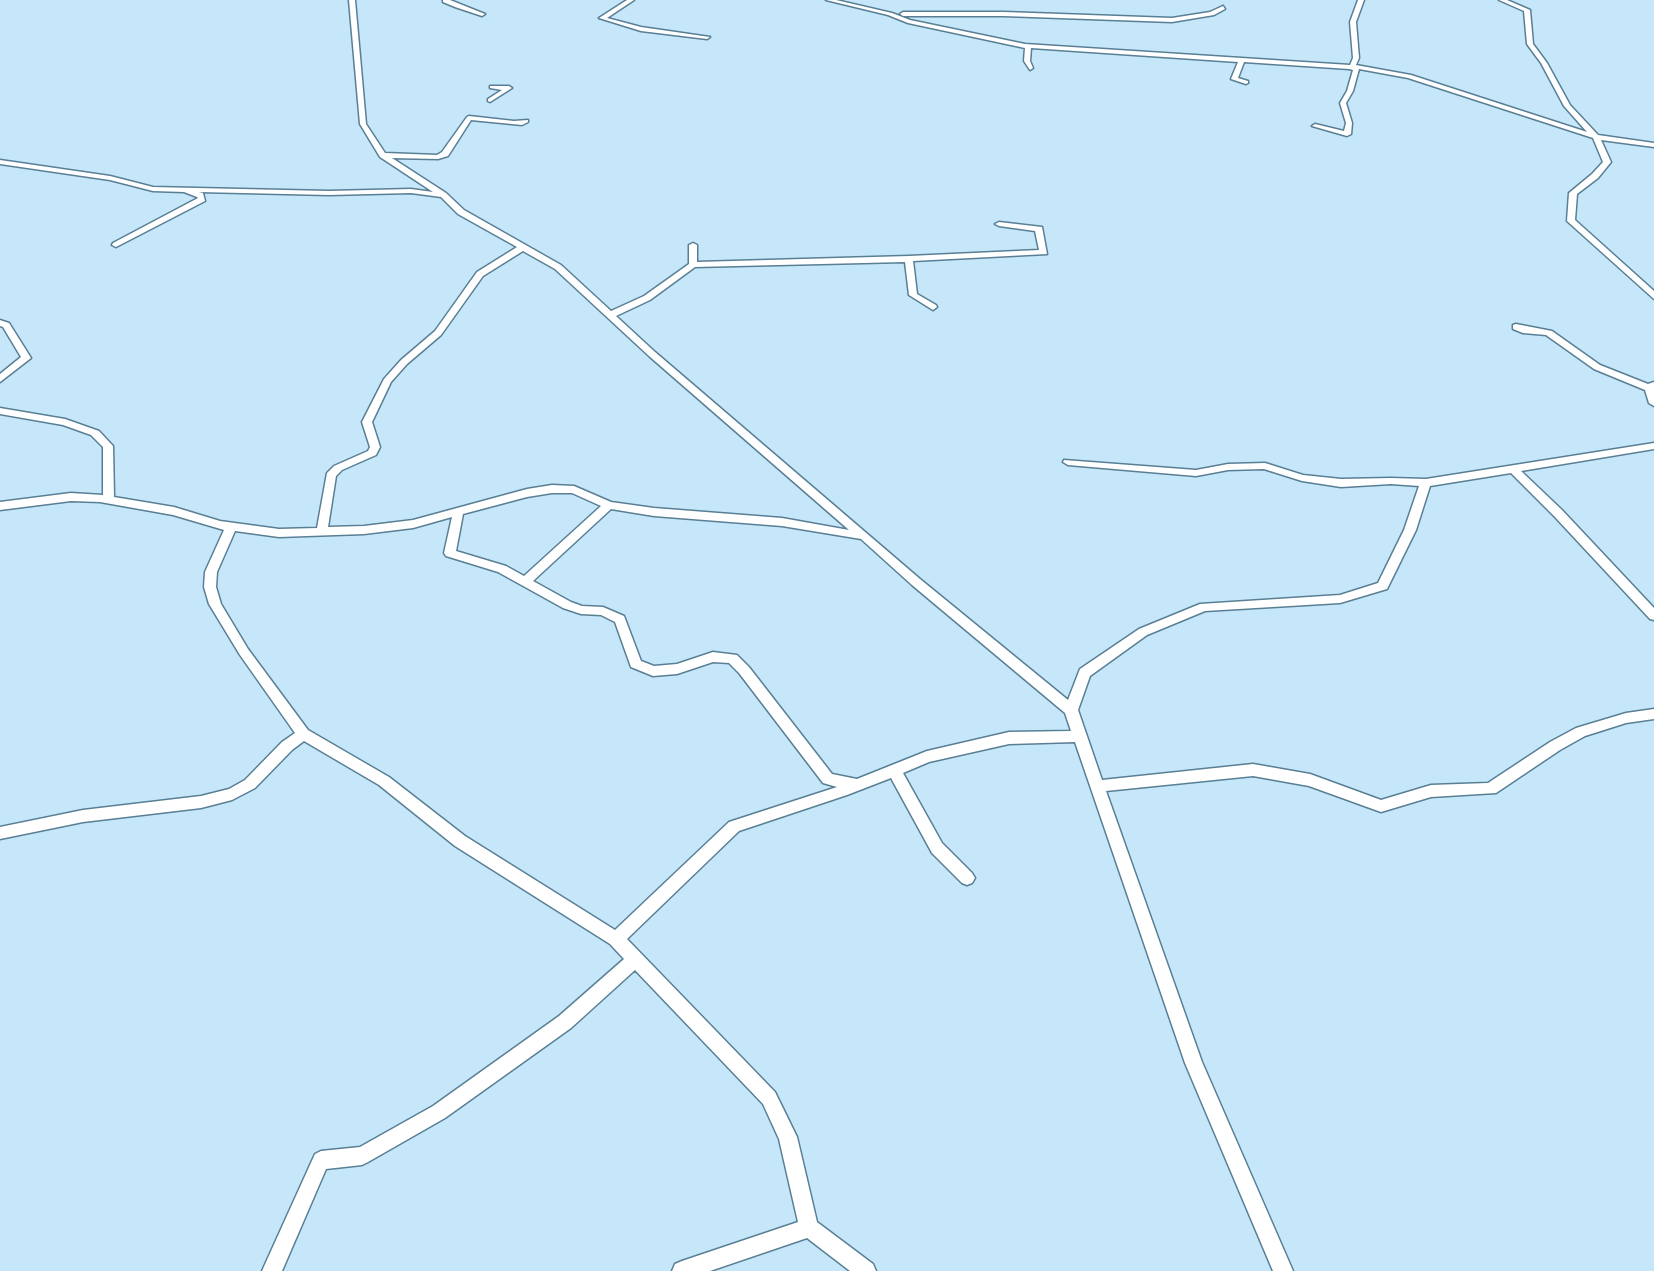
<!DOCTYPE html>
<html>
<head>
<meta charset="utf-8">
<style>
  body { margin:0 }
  canvas { display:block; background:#c6e7fa }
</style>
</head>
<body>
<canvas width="1654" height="1271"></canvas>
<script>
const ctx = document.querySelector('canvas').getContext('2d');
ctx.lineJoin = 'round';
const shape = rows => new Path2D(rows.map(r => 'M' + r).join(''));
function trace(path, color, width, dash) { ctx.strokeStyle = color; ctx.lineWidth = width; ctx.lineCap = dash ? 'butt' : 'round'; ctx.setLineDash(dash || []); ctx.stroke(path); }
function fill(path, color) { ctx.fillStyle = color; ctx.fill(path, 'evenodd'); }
const street = shape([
  [349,0,355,0,366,124,385,153,437,155,442,152,467,117,469,116,514,121,528,120,528,122,522,125,471,120,448,156,438,159,392,158,446,193,464,210,561,265,611,311,644,296,689,264,689,245,693,243,697,245,697,262,909,256,1039,250,1035,231,999,226,995,224,999,222,1042,227,1047,254,913,261,917,294,936,305,937,307,933,310,909,295,905,262,695,267,650,300,616,316,655,352,920,579,1068,700,1080,669,1139,629,1200,604,1340,595,1378,583,1404,530,1419,486,1391,484,1341,487,1302,481,1264,469,1228,470,1196,476,1068,465,1063,462,1064,460,1196,470,1228,464,1265,463,1303,475,1341,479,1391,478,1426,479,1654,443,1654,449,1521,471,1562,510,1654,608,1654,620,1650,619,1554,516,1511,473,1430,486,1416,530,1387,589,1340,603,1205,611,1147,635,1090,676,1078,710,1102,780,1253,764,1310,774,1381,800,1431,785,1488,783,1550,742,1576,728,1626,713,1654,709,1654,719,1626,723,1585,736,1560,750,1496,793,1431,797,1381,812,1309,786,1253,776,1106,791,1202,1062,1293,1271,1273,1271,1185,1063,1075,742,1009,744,929,762,903,773,942,843,972,873,975,878,972,883,967,885,962,883,932,853,891,778,847,795,739,831,627,939,775,1092,797,1137,817,1222,873,1264,876,1271,850,1271,807,1238,710,1271,672,1271,675,1264,682,1261,798,1222,779,1139,763,1104,635,970,571,1028,445,1118,368,1162,362,1165,326,1169,282,1271,262,1271,315,1154,321,1151,360,1147,433,1106,559,1016,624,959,610,944,455,846,379,785,304,741,292,750,255,788,232,800,201,808,83,822,0,839,0,827,83,810,201,796,229,789,245,780,282,742,295,733,240,655,209,604,204,587,205,572,224,530,173,515,100,502,71,501,0,510,0,502,71,493,103,495,103,447,91,435,63,425,0,414,0,408,65,419,99,431,113,446,114,497,174,507,220,521,279,529,317,528,327,473,334,466,368,451,370,447,362,422,384,379,401,360,435,331,477,272,517,247,458,214,441,197,411,193,329,195,199,192,203,193,205,201,116,247,112,245,113,243,198,198,197,197,184,192,153,191,110,180,0,164,0,160,110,176,153,187,329,191,411,189,433,192,380,157,360,124,349,0],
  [523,251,555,269,649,356,849,530,782,518,654,508,611,502,574,486,552,485,527,489,413,520,364,526,328,527,336,476,342,470,376,455,380,447,372,422,391,382,407,364,441,335,483,276,523,251],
  [552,493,572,493,601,506,524,576,506,566,456,551,463,514,527,497,552,493],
  [611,509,654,516,782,526,861,539,912,585,1065,713,1071,731,1009,732,927,751,857,779,832,774,749,667,737,655,713,652,677,664,654,666,641,661,624,616,603,607,582,606,571,602,533,581,611,509],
  [452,517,444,553,446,556,498,572,563,608,581,614,601,615,615,622,631,667,653,676,677,674,713,662,729,663,739,673,823,783,837,787,729,822,615,930,465,836,389,777,308,730,248,649,221,604,216,587,217,572,235,531,279,537,364,534,413,528,452,517],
  [443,0,450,0,485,14,482,16,455,7,443,2,443,0],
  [627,0,634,0,607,18,641,27,710,37,707,39,641,31,599,18,627,0],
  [826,0,836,0,892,13,910,20,1025,44,1350,65,1353,58,1350,22,1358,0,1364,0,1356,22,1359,58,1356,65,1411,75,1587,132,1564,106,1541,63,1527,44,1524,11,1499,0,1507,0,1530,10,1533,44,1547,63,1570,105,1598,135,1654,143,1654,147,1601,140,1611,162,1598,178,1577,194,1575,220,1654,291,1654,299,1567,221,1569,193,1592,174,1603,162,1593,138,1408,78,1359,69,1353,91,1346,103,1352,123,1351,134,1347,136,1312,126,1315,124,1344,131,1346,123,1340,103,1347,91,1353,70,1349,69,1244,62,1238,78,1248,81,1248,83,1246,84,1231,79,1238,62,1031,48,1030,61,1033,68,1030,70,1024,61,1025,48,908,23,888,15,826,0],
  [1223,6,1225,9,1214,15,1172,22,1004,16,903,16,900,14,903,12,1004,12,1172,18,1210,12,1223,6],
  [490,86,509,86,512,88,490,102,488,101,488,99,502,90,490,88,490,86],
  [0,320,9,323,31,358,0,382,0,374,21,357,3,327,0,326,0,320],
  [1516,324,1552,331,1600,365,1648,384,1654,382,1654,406,1649,403,1645,390,1594,369,1546,335,1523,333,1513,329,1513,325,1516,324]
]);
trace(street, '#597f95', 3);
fill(street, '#fff');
</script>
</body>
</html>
